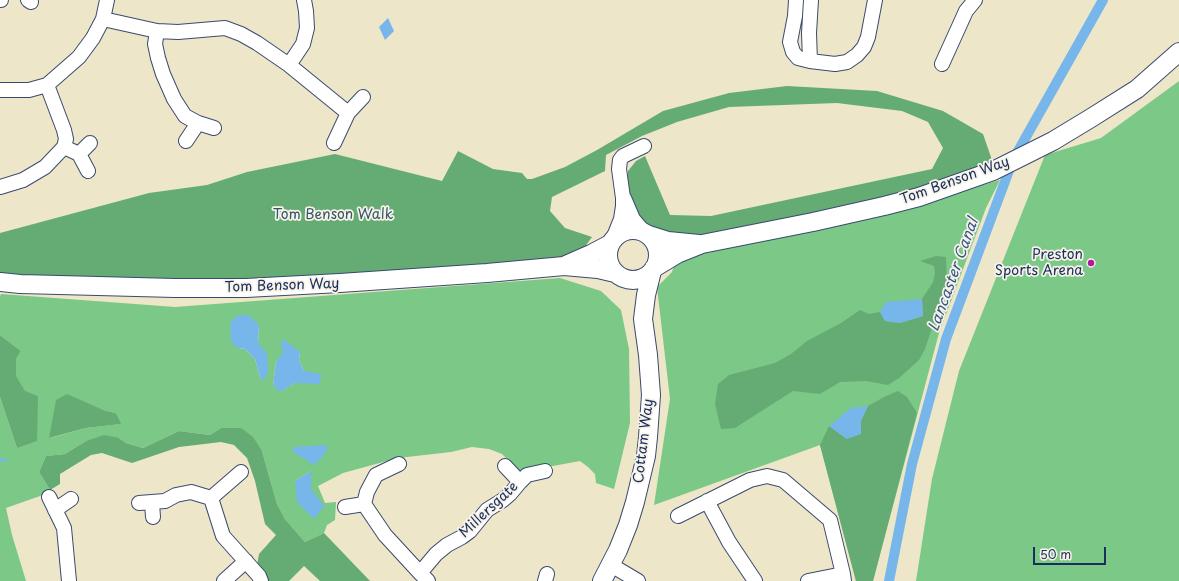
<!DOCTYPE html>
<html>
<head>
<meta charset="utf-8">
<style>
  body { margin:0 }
  #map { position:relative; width:1179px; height:581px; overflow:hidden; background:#ede6c8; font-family:"Playpen Sans",sans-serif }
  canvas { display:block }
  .scale { position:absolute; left:1033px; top:547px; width:73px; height:18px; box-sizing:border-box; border:2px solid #1b2f5e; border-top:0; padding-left:5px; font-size:12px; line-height:14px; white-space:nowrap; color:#1b2f5e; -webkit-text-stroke:3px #f7f3e8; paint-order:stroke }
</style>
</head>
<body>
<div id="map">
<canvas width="1179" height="581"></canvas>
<div class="scale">50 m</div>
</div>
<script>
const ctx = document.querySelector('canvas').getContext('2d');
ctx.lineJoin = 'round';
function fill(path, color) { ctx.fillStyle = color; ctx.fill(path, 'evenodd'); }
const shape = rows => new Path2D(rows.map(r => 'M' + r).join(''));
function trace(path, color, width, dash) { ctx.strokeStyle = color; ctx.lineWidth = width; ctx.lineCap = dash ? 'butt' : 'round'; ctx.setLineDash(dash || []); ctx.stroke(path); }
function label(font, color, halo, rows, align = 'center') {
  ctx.font = font + ' "Playpen Sans",sans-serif'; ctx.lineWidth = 3.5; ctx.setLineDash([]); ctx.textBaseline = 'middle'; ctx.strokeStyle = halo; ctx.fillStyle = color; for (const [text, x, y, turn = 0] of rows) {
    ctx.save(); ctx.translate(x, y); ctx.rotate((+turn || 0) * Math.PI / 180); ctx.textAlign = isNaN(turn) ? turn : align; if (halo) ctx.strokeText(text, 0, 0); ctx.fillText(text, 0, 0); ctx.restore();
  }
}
fill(shape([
  [1179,81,1179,581,916,581,932,479,959,371,1045,155,1101,138],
  [1000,180,986,208,939,333,873,581,856,581,820,445,654,505,670,399,657,287,672,272,678,253,905,207],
  [560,278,601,291,621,310,629,349,630,423,614,489,596,483,595,474,588,467,580,461,520,472,502,454,489,449,472,447,451,452,398,458,343,473,318,486,325,503,336,502,335,520,327,525,324,533,305,542,285,519,277,504,262,451,221,428,210,435,179,431,143,448,126,443,119,438,86,441,65,454,46,456,39,472,50,490,40,496,6,508,12,535,26,581,0,581,0,397,17,448,38,396,25,392,16,377,16,359,21,351,0,335,0,296,1,294,175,307],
  [259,325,258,343,261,381,255,359,245,349,238,348],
  [284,352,300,352,299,360,304,371,295,383,281,391,273,385,276,362],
  [103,410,116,413,120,424,86,428,50,438],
  [311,471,311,489,295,481]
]), '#7bc887');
fill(shape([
  [787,86,877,91,943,111,983,134,992,160,942,182,880,199,704,237,655,231,640,218,629,205,626,186,628,171,636,161,645,156,670,215,711,216,932,169,943,148,928,122,902,111,837,103,729,107,677,122,642,136,606,155,605,171,552,197,550,211,565,228,592,237,578,256,485,267,173,282,0,278,0,233,149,193,207,185,247,172,335,154,442,181,458,151,493,169,522,173,527,179,532,179,565,167,597,150,663,111,729,93],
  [936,256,946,257,947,282,925,349,919,360,899,378,888,385,866,381,840,382,820,394,793,391,735,428,721,429,715,404,718,384,729,375,775,363,791,354,807,341,841,323,860,310,869,314,880,312,885,321,900,323,923,316,922,299,933,282,935,273,934,266,920,261],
  [0,335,21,351,16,359,16,376,25,391,38,396,37,441,17,448,0,397],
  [898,391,907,397,917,413,873,581,856,581,820,445,829,426,847,439,861,421,868,406,884,397],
  [67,394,103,410,116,413,121,424,86,428,49,438,56,400],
  [221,428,241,428,253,437,262,451,277,504,285,519,305,542,324,533,370,581,320,581,304,566,289,581,266,581,257,565,259,554,276,535,265,524,255,481,247,458,234,445,221,442,179,447,132,463,102,453,91,455,60,474,60,484,50,490,39,472,46,456,65,454,86,441,104,435,119,438,126,443,143,448,179,431,210,435]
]), '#64ac74');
fill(shape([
  [388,18,394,31,385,40,379,27],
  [922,299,923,316,900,323,885,321,880,312,886,302],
  [238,315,250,316,259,325,258,343,267,353,268,374,261,381,255,359,245,349,238,348,231,342,230,323],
  [283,339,300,352,299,360,304,371,321,374,320,384,295,383,280,392,273,385,276,362,283,352,281,345],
  [868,406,861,421,861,434,847,439,829,426,851,408],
  [326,445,328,448,322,457,314,465,292,451,294,447],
  [311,471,311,489,324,506,314,519,297,502,295,481]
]), '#77b6eb');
trace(shape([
  [0,460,6,460]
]), '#77b6eb', 3);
trace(shape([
  [889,581,912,464,946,339,1013,160,1103,0]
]), '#77b6eb', 10);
const minor = shape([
  [0,0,1,0],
  [28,0,31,2],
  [796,0,795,16,790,42,793,52,798,58,810,61,835,64,847,62,857,55,864,47,868,37,875,0],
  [103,19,157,31,178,32,225,28,241,34,257,43,289,65,348,113],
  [157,31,155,44,158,58,163,74,174,99,185,116,198,123,214,128],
  [810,61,809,33,811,0],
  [942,64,966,11,975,0],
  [289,65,303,44,307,28,306,11,304,0],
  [0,90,29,90,47,85,79,57,93,38,103,19,107,0],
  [186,141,198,123],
  [334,143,348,113,363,97],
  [64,147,79,154,90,143],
  [79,154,88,171],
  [0,187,23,180,45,167,64,147,66,139,64,130,47,85],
  [624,198,633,219,645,233],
  [613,239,621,219,623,206,623,198,619,169,620,160,623,156,644,146],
  [399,464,376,475,367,492,364,504,385,535,420,573,428,581],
  [505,466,520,482],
  [49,497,64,528,69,581],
  [211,498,241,472],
  [707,501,729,542,755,581],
  [139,503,165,501,176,495,191,492,211,498,223,536,259,576,261,581],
  [152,503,153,517],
  [345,507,364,504],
  [55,510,71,499],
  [678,516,750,480,767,476,783,480,830,520,843,574,844,581],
  [611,565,638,581],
  [420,573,436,554,447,545,462,537,470,531,487,510,503,500,510,494,520,482,527,475,545,471],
  [224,581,246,561],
  [545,581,547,574],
  [808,581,843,574]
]);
const major = shape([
  '608 255a25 25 0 1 1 50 0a25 25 0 1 1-50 0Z',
  [649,235,668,241,699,244],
  [566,265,591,254,610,244],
  [654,268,677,254,702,244,813,222,884,206,919,197,993,171,1053,141,1091,118,1137,89,1179,52],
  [0,282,20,284,175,288,246,288,340,283,487,273,564,266,598,269,615,273],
  [602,581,618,550,628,525,635,502,646,456,648,437,651,395,648,355,643,319,646,295,652,271]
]);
trace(minor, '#3a4a6e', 16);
trace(major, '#3a4a6e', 20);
trace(minor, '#fff', 14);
trace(major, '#fff', 18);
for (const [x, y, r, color] of [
  [1091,263,4,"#b5179e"]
]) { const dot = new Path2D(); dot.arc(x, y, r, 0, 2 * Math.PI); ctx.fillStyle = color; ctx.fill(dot); trace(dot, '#f7f3e8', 1.5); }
label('14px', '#1b2f5e', '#f7f3e8', [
  ["Tom Benson Way",955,181,-20],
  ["Tom Benson Way",282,286,-2],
  ["Cottam Way",644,441,-83],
  ["Millersgate",489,510,-43]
]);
label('14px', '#335568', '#f7f3e8', [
  ["Tom Benson Walk",333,215]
]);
label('14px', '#1b2f5e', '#f7f3e8', [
  ["Preston",1083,255],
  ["Sports Arena",1083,271]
], 'right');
label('italic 15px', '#375888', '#f7f3e8', [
  ["Lancaster Canal",954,275,-70]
]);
</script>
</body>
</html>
